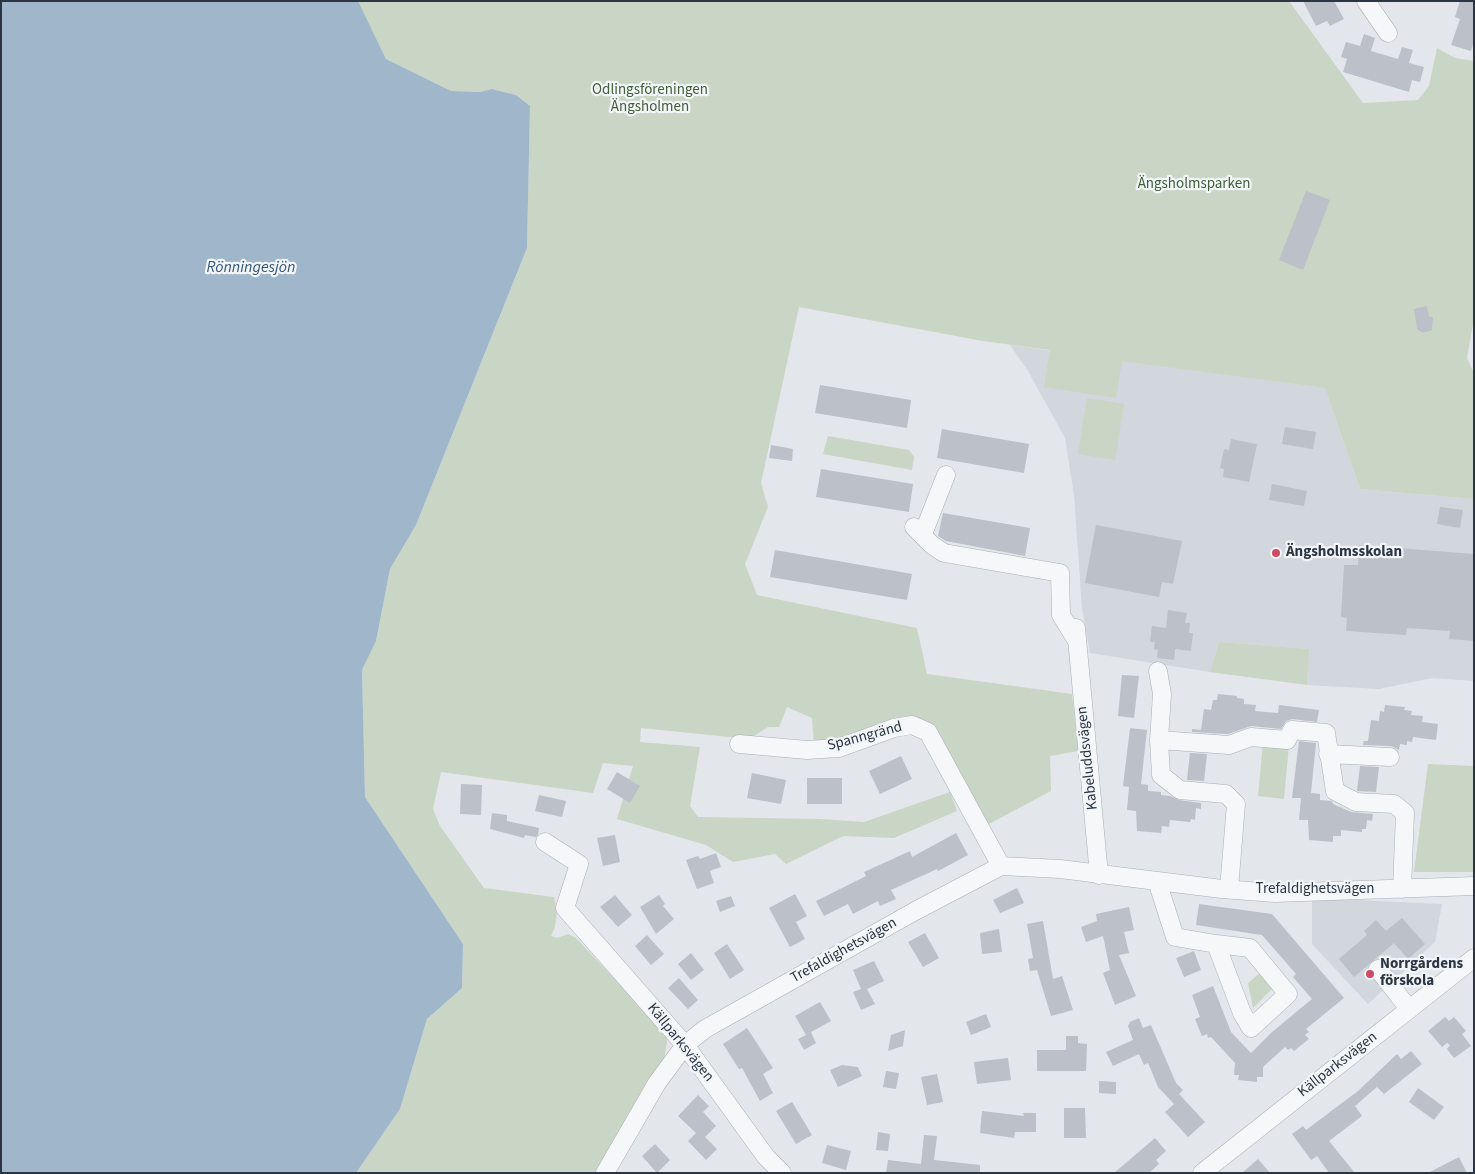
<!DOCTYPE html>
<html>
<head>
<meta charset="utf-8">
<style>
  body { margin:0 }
  #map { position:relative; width:1475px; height:1174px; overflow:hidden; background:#e3e7eb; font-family:"Source Sans 3",sans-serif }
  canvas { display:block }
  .frame { position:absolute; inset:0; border:2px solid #2b3544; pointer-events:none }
</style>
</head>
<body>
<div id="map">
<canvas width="1475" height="1174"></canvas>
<div class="frame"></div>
</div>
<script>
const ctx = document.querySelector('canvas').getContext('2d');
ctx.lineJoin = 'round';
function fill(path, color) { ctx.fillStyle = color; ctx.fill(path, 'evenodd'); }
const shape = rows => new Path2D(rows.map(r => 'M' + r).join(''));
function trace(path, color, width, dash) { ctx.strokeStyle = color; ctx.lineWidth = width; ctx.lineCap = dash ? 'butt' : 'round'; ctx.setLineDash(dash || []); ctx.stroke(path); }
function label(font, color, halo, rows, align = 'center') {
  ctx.font = font + ' "Source Sans 3",sans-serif'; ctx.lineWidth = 4.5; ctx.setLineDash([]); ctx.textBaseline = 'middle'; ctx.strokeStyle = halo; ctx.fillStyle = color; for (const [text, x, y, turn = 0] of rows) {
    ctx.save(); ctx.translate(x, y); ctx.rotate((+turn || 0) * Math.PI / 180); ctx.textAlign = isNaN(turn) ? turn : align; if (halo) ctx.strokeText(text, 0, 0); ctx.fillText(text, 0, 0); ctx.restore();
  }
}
fill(shape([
  [1010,345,1325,388,1360,489,1474,499,1474,681,1432,678,1379,689,1307,685,1308,649,1219,642,1210,672,1090,653,1082,608,1074,495,1065,438,1028,371],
  [1312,898,1442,904,1435,942,1368,1004,1312,944]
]), '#d2d6dd');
fill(shape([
  [358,1,1289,1,1363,103,1418,100,1429,86,1437,48,1455,58,1474,61,1474,318,1467,358,1474,373,1474,499,1360,489,1325,388,1122,361,1116,398,1044,387,1050,350,983,341,799,307,761,483,768,507,745,564,757,595,917,628,927,674,1072,694,1078,751,1050,756,1051,791,987,825,933,730,855,735,814,744,812,718,787,707,779,727,768,727,749,739,641,728,640,742,700,747,690,806,698,817,820,819,864,822,950,792,957,811,894,838,843,836,786,864,775,854,733,862,706,845,617,819,633,766,603,763,593,793,441,772,433,809,440,826,484,888,554,897,557,912,555,927,551,936,557,938,568,934,576,938,668,1036,664,1060,598,1173,356,1173,400,1109,427,1019,462,988,463,944,365,797,362,670,376,641,390,569,416,525,527,248,530,106,516,95,492,89,480,92,451,91,386,59],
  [1087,398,1124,404,1115,460,1078,454],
  [828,436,909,450,914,457,912,470,823,454],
  [1219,642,1309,649,1307,685,1210,672],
  [1263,742,1289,745,1284,799,1258,796],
  [1428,764,1474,766,1474,872,1414,872],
  [1260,973,1273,988,1253,1008,1248,983]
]), '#c9d5c5');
fill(shape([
  [1,1,358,1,386,59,451,91,480,92,492,89,516,95,530,106,527,248,416,525,390,569,376,641,362,670,365,797,463,944,462,988,427,1019,400,1109,356,1173,1,1173]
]), '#9fb6cb');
fill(shape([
  [1303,1,1334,1,1344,19,1330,26,1327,21,1316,26],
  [1460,1,1474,1,1474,41,1471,51,1451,45,1460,19,1455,17],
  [1364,34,1375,38,1371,51,1398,59,1402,47,1413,50,1409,63,1424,67,1420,82,1412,80,1409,92,1343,72,1347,59,1341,57,1346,42,1360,46],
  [1306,191,1330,200,1303,270,1279,260],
  [1427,306,1429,316,1433,318,1432,330,1423,333,1417,329,1414,309],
  [820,385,911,400,907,428,815,413],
  [1285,427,1316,432,1313,449,1282,444],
  [942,429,1029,444,1024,473,937,458],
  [1231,439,1257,444,1249,482,1223,477,1224,469,1220,468,1224,449,1229,450],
  [771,445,793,449,792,461,769,458],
  [821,469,913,484,909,512,816,497],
  [1272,484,1307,491,1304,506,1269,500],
  [1440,507,1463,510,1460,528,1437,524],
  [943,513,1030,528,1025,556,946,541,938,536],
  [1096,525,1182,541,1173,584,1162,582,1159,597,1085,583],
  [1359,545,1474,554,1474,641,1449,639,1450,631,1407,628,1406,635,1346,631,1347,618,1341,617,1344,565,1358,565],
  [775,550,912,574,907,600,770,577],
  [1168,610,1187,613,1185,623,1190,623,1189,633,1193,633,1191,651,1175,649,1174,660,1157,658,1158,650,1154,649,1155,642,1150,642,1152,626,1166,628],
  [1122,675,1139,676,1134,718,1118,716],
  [1218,694,1237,696,1237,698,1244,699,1244,704,1256,705,1255,711,1278,713,1279,705,1319,710,1317,722,1292,719,1286,721,1281,729,1251,726,1228,734,1192,732,1192,729,1201,730,1204,709,1211,710,1213,700,1217,700],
  [1385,705,1405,707,1404,710,1412,711,1411,715,1423,716,1422,722,1438,724,1436,740,1413,737,1412,742,1407,741,1407,745,1400,744,1399,750,1391,746,1363,745,1364,741,1368,741,1371,720,1379,721,1380,711,1384,712],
  [1130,728,1147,730,1141,784,1148,785,1148,791,1161,792,1161,795,1170,796,1179,800,1201,803,1201,809,1196,808,1195,820,1191,819,1190,822,1170,820,1169,827,1162,826,1161,833,1137,831,1136,811,1127,810,1129,787,1123,786],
  [1299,741,1316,743,1311,793,1320,794,1320,800,1332,801,1333,804,1351,812,1373,814,1372,821,1367,820,1366,829,1362,829,1362,832,1341,830,1341,836,1333,836,1333,842,1309,840,1308,820,1299,820,1301,798,1292,798],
  [1190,753,1207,754,1204,781,1187,780],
  [901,756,912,779,880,794,869,771],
  [1360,766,1379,767,1376,792,1357,791],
  [617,772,640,786,630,803,607,789],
  [752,773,786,780,781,804,747,798],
  [807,778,842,778,842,804,807,804],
  [461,784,482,785,481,815,460,814],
  [539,795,566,801,562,817,535,811],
  [492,813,507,815,507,821,539,828,538,835,536,837,525,835,524,838,490,829],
  [956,833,968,855,938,871,937,869,891,890,896,899,880,906,878,901,853,914,848,904,824,916,816,901,866,876,864,872,910,851,912,857],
  [615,835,620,862,603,866,597,838],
  [716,853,721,867,710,871,714,883,697,889,686,860,698,856,700,859],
  [1017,888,1024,903,1000,913,993,900],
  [795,894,807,916,796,922,805,939,790,947,769,908],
  [615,895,632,915,618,927,600,907],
  [659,895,665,904,663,906,674,919,656,934,640,907],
  [731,896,735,906,720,912,716,901],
  [1199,904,1272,914,1344,998,1306,1029,1309,1032,1305,1035,1309,1039,1294,1051,1291,1048,1288,1050,1285,1047,1263,1067,1263,1077,1257,1077,1257,1082,1238,1080,1239,1075,1234,1075,1235,1063,1211,1037,1208,1038,1207,1034,1202,1036,1195,1019,1200,1017,1192,995,1213,986,1231,1032,1251,1053,1272,1032,1312,999,1293,977,1296,974,1262,935,1196,925],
  [1129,907,1134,930,1124,932,1129,953,1119,955,1136,996,1115,1005,1103,973,1110,970,1103,936,1086,942,1081,927,1097,921,1096,914],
  [1402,918,1425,944,1408,959,1394,943,1354,977,1339,959,1367,935,1364,931,1376,920,1386,931],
  [1043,921,1053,979,1062,976,1073,1010,1051,1016,1037,970,1030,971,1028,959,1033,958,1027,924],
  [999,929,1002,952,982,954,980,933],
  [925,933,939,958,923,967,908,942],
  [647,935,664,954,651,965,635,946],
  [727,944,744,970,730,979,714,953],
  [1194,951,1201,970,1184,977,1176,958],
  [691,953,704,970,691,980,678,964],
  [874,961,884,981,867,989,875,1004,861,1010,853,992,861,989,853,970],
  [679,978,698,1000,688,1009,668,988],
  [820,1002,831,1021,811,1032,816,1043,804,1050,798,1039,806,1035,795,1016],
  [986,1014,991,1027,971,1035,966,1022],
  [1445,1017,1449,1021,1454,1017,1466,1031,1462,1034,1471,1046,1454,1058,1447,1049,1450,1045,1447,1043,1442,1047,1428,1031],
  [1139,1018,1143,1028,1151,1025,1176,1083,1183,1090,1179,1094,1205,1122,1188,1137,1165,1112,1174,1104,1158,1087,1148,1063,1144,1065,1139,1054,1113,1066,1106,1052,1133,1040,1128,1026,1130,1022],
  [747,1028,773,1068,763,1074,773,1093,760,1101,742,1068,739,1069,723,1044],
  [905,1030,903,1046,888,1051,891,1035],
  [1066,1036,1078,1036,1078,1043,1087,1044,1086,1071,1037,1071,1037,1050,1066,1050],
  [1411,1051,1422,1064,1384,1094,1377,1087,1355,1106,1362,1116,1329,1141,1355,1173,1329,1173,1317,1156,1311,1160,1292,1134,1303,1126,1306,1130,1358,1091,1397,1054,1401,1059],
  [1008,1058,1011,1080,977,1084,974,1062],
  [842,1065,858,1067,862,1076,838,1087,830,1070],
  [886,1071,899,1073,896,1089,883,1087],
  [937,1074,943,1102,927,1105,921,1077],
  [1099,1081,1116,1082,1116,1094,1099,1093],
  [1418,1088,1444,1107,1434,1120,1409,1102],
  [698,1095,709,1106,703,1112,716,1126,705,1137,717,1149,706,1160,688,1141,696,1133,678,1116],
  [792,1102,812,1135,796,1144,776,1111],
  [1064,1108,1085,1108,1086,1138,1064,1138],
  [982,1111,1024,1116,1023,1113,1036,1113,1036,1132,1015,1132,1014,1138,980,1133],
  [878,1132,890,1134,888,1151,876,1150],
  [924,1135,937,1136,934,1160,980,1165,980,1173,886,1173,888,1160,921,1164],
  [1155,1138,1166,1151,1156,1160,1159,1164,1149,1173,1114,1173],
  [655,1144,670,1160,657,1173,642,1156],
  [827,1145,851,1151,846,1170,822,1163],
  [1459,1157,1467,1173,1428,1173],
  [1258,1159,1270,1173,1242,1173]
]), '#bbc0c9');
const minor = shape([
  [1366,1,1388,33],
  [914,527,932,545,944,553,1060,573,1061,615,1077,641],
  [923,534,946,475],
  [1076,628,1099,875],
  [1158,671,1162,694,1159,740,1229,745,1251,737,1287,740,1292,730,1326,733,1335,791,1356,802,1394,804,1405,813,1402,889],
  [1159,740,1161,775,1180,790,1226,794,1236,804,1229,889],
  [739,744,807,750,839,748,894,728,912,725,928,732,1001,866],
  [1328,754,1390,757],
  [545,842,579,864,565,908,685,1045,766,1157,782,1173],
  [1157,881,1175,937,1216,944,1242,1013,1251,1028,1288,994,1250,948,1216,944],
  [1378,969,1409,1009],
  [605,1173,657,1083,685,1045,705,1029,917,910,1001,866,1060,869,1222,889,1275,893,1474,886],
  [1202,1173,1474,958]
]);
trace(minor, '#a8aeb6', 19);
trace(minor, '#f6f7f9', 18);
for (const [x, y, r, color] of [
  [1276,553,5,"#ce4b63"],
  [1370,974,5,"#ce4b63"]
]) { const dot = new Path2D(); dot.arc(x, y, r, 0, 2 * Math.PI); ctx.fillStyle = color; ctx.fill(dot); trace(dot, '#f3f6f8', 2); }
label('15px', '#415f38', '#f3f6f8', [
  ["Odlingsföreningen",650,91],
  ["Ängsholmen",650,108],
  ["Ängsholmsparken",1194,185]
]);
label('bold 15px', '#2b3544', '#f3f6f8', [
  ["Ängsholmsskolan",1286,553],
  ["Norrgårdens",1380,965],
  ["förskola",1380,982]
], 'left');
label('15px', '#2b3544', '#f3f6f8', [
  ["Spanngränd",865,737,-15],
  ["Kabeluddsvägen",1088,758,-96],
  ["Trefaldighetsvägen",1315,890],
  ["Trefaldighetsvägen",844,951,-29],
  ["Källparksvägen",680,1043,51],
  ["Källparksvägen",1338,1065,-38]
]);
label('italic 16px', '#355578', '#f3f6f8', [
  ["Rönningesjön",251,268]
]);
</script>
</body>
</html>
